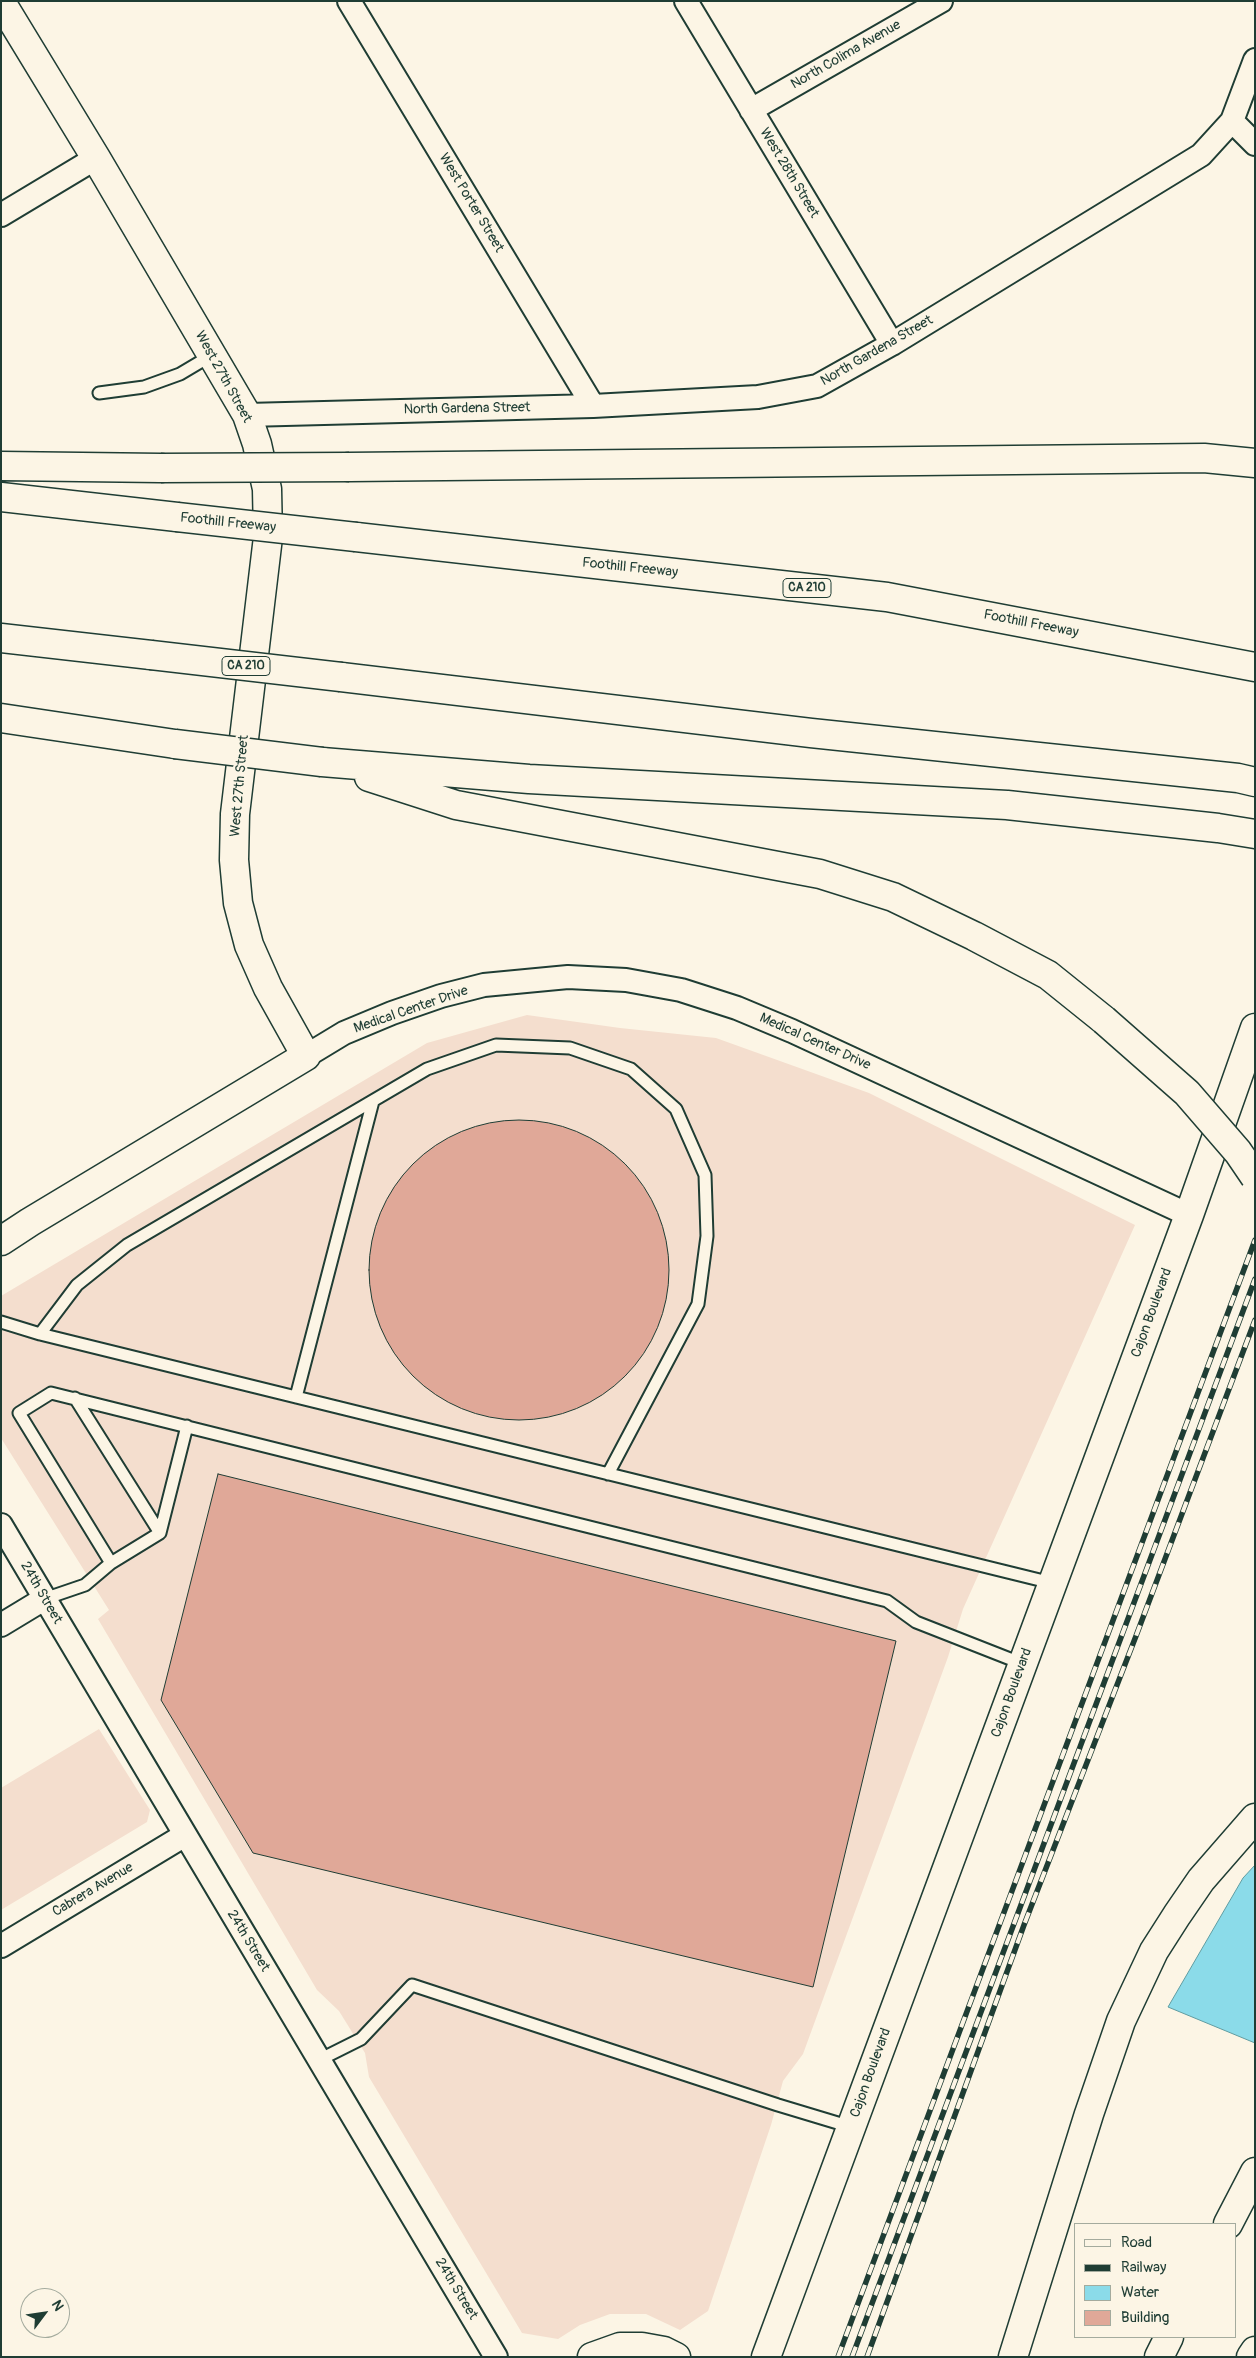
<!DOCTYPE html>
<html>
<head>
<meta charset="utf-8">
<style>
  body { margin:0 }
  #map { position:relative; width:1256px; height:2358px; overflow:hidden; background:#fcf5e5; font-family:Pangolin,sans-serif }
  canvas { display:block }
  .frame { position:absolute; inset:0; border:2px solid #1f3d34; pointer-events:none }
  .legend { position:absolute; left:1074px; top:2223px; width:162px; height:115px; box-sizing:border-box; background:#fcf5e5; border:1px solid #a4ab9e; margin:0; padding:6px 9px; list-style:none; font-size:15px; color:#1f3d34 }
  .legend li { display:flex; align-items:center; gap:10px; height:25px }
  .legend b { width:25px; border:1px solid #a4ab9e }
  .north { position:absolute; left:20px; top:2288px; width:50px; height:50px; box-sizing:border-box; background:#fcf5e5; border:1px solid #a4ab9e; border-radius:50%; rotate:59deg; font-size:14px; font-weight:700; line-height:20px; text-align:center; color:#1f3d34 }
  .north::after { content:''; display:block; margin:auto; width:18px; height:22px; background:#1f3d34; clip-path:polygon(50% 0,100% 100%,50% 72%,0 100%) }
</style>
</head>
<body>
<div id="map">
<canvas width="1256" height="2358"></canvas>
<div class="frame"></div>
<ul class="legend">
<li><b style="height:6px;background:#fcf5e5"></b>Road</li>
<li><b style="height:6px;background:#1f3d34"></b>Railway</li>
<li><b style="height:14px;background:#8bdbe9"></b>Water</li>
<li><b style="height:14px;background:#e0a898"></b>Building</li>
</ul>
<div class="north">N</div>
</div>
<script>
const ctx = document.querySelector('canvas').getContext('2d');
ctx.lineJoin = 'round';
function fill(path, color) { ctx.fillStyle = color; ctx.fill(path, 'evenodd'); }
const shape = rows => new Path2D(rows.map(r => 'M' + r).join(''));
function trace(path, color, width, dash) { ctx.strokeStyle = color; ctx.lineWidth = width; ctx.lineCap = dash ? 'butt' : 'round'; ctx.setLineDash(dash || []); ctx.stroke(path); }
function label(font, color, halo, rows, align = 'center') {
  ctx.font = font + ' Pangolin,sans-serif'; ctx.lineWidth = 4.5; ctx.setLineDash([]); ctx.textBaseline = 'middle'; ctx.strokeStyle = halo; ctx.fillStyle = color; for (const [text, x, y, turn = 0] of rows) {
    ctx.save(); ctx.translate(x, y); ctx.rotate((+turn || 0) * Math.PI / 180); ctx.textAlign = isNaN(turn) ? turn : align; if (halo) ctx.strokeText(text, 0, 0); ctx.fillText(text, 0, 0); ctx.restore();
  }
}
fill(shape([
  [527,1015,620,1028,716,1038,869,1093,1135,1225,963,1609,948,1657,803,2054,783,2081,771,2125,708,2311,680,2330,646,2314,610,2314,580,2325,558,2339,522,2333,369,2077,365,2053,339,2011,317,1990,98,1619,109,1610,1,1438,1,1296,427,1043],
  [99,1729,150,1810,147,1822,1,1910,1,1788]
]), '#f4dece');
const water = shape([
  [1255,1865,1255,2043,1168,2007,1243,1878,1255,1865]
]);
fill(water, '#8bdbe9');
trace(water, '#609ca1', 1);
const building = shape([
  '369 1270a150 150 0 1 1 300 0a150 150 0 1 1-300 0Z',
  [218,1474,896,1641,813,1987,253,1853,161,1700,218,1474]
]);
fill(building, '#e0a898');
trace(building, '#1f3d34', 1);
const lane = shape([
  [99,393,144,387,180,374,212,355],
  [1,1322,40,1334,1052,1583],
  [40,1334,77,1285,127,1245,427,1069,496,1045,570,1048,631,1069,676,1109,705,1175,707,1236,698,1304,608,1474],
  [296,1397,373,1101],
  [75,1398,160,1533],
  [111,1563,160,1533,187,1426],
  [44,1599,85,1585,111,1563,19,1413,51,1393,887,1601,916,1622,1023,1664],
  [319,2060,361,2039,412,1985,778,2105,851,2127]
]);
const street = shape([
  [349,1,593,406],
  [686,1,892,344],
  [751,110,941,1],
  [1232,121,1255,144],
  [1,215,96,158],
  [247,415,593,406,758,397,817,386,892,344,1201,155,1232,121,1255,60],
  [306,1056,344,1033,392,1013,441,996,484,985,568,977,626,980,681,990,737,1008,792,1031,1189,1215],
  [1,1525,496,2357],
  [1,1625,44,1599],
  [1,1946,185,1835]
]);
const secondary = shape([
  [1,2,96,158,247,415,257,444,267,489,268,537,235,814,234,860,238,903,249,945,268,988,306,1056,30,1222,1,1241],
  [592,2357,620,2347,642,2347,664,2351,676,2357],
  [766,2357,1189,1215,1255,1028]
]);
const highway = shape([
  [1,466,161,468],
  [349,467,1204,458,1255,463],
  [1,497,177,517],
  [356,537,887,597,1255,667],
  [1,638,151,655],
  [341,677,811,733,1238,778,1255,782],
  [1,718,175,744],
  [322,762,529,779,1007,805,1218,828,1255,834],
  [369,777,456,805,820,874,893,897,974,936,1048,975,1104,1020],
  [1228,2224,1255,2172],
  [1013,2357,1089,2114,1121,2021,1154,1951,1177,1915,1201,1880,1255,1818],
  [1159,2357,1169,2337],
  [1251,2357,1255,2351]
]);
trace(lane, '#1f3d34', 15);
trace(street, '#1f3d34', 26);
trace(secondary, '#1f3d34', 31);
trace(highway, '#1f3d34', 31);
trace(lane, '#fcf5e5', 11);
trace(street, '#fcf5e5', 22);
trace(secondary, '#fcf5e5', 28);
trace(highway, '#fcf5e5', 28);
const rail = shape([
  [838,2357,1255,1240],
  [852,2357,1255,1279],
  [867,2357,1024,1925,1136,1636,1255,1320]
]);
trace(rail, '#1f3d34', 5.5);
trace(rail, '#fcf5e5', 4, [11]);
const highwayBridge = shape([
  [161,468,349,467],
  [177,517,356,537],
  [151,655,341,677],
  [175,744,322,762],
  [1104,1020,1187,1093,1238,1152,1255,1177]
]);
trace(highwayBridge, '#1f3d34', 31, []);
trace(highwayBridge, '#fcf5e5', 28);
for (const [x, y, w] of [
  [807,588,48],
  [246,666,48]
]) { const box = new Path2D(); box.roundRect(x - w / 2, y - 9.5, w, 19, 4); ctx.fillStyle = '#fcf5e5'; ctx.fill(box); trace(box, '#1f3d34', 1); }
label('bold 12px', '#1f3d34', null, [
  ["CA 210",807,588],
  ["CA 210",246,666]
]);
label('14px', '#1f3d34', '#fcf5e5', [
  ["North Colima Avenue",846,55,-30],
  ["West 28th Street",789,173,59],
  ["West Porter Street",471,203,59],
  ["North Gardena Street",877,351,-30],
  ["West 27th Street",223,377,61],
  ["North Gardena Street",467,409,-1],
  ["Foothill Freeway",228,523,6],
  ["Foothill Freeway",630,568,6],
  ["Foothill Freeway",1031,624,11],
  ["West 27th Street",240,786,-85],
  ["Medical Center Drive",411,1010,-19],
  ["Medical Center Drive",815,1042,24],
  ["Cajon Boulevard",1152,1313,-70],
  ["24th Street",41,1593,60],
  ["Cajon Boulevard",1012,1693,-70],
  ["Cabrera Avenue",93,1890,-31],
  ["24th Street",248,1941,59],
  ["Cajon Boulevard",871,2073,-70],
  ["24th Street",456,2289,59]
]);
</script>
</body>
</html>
